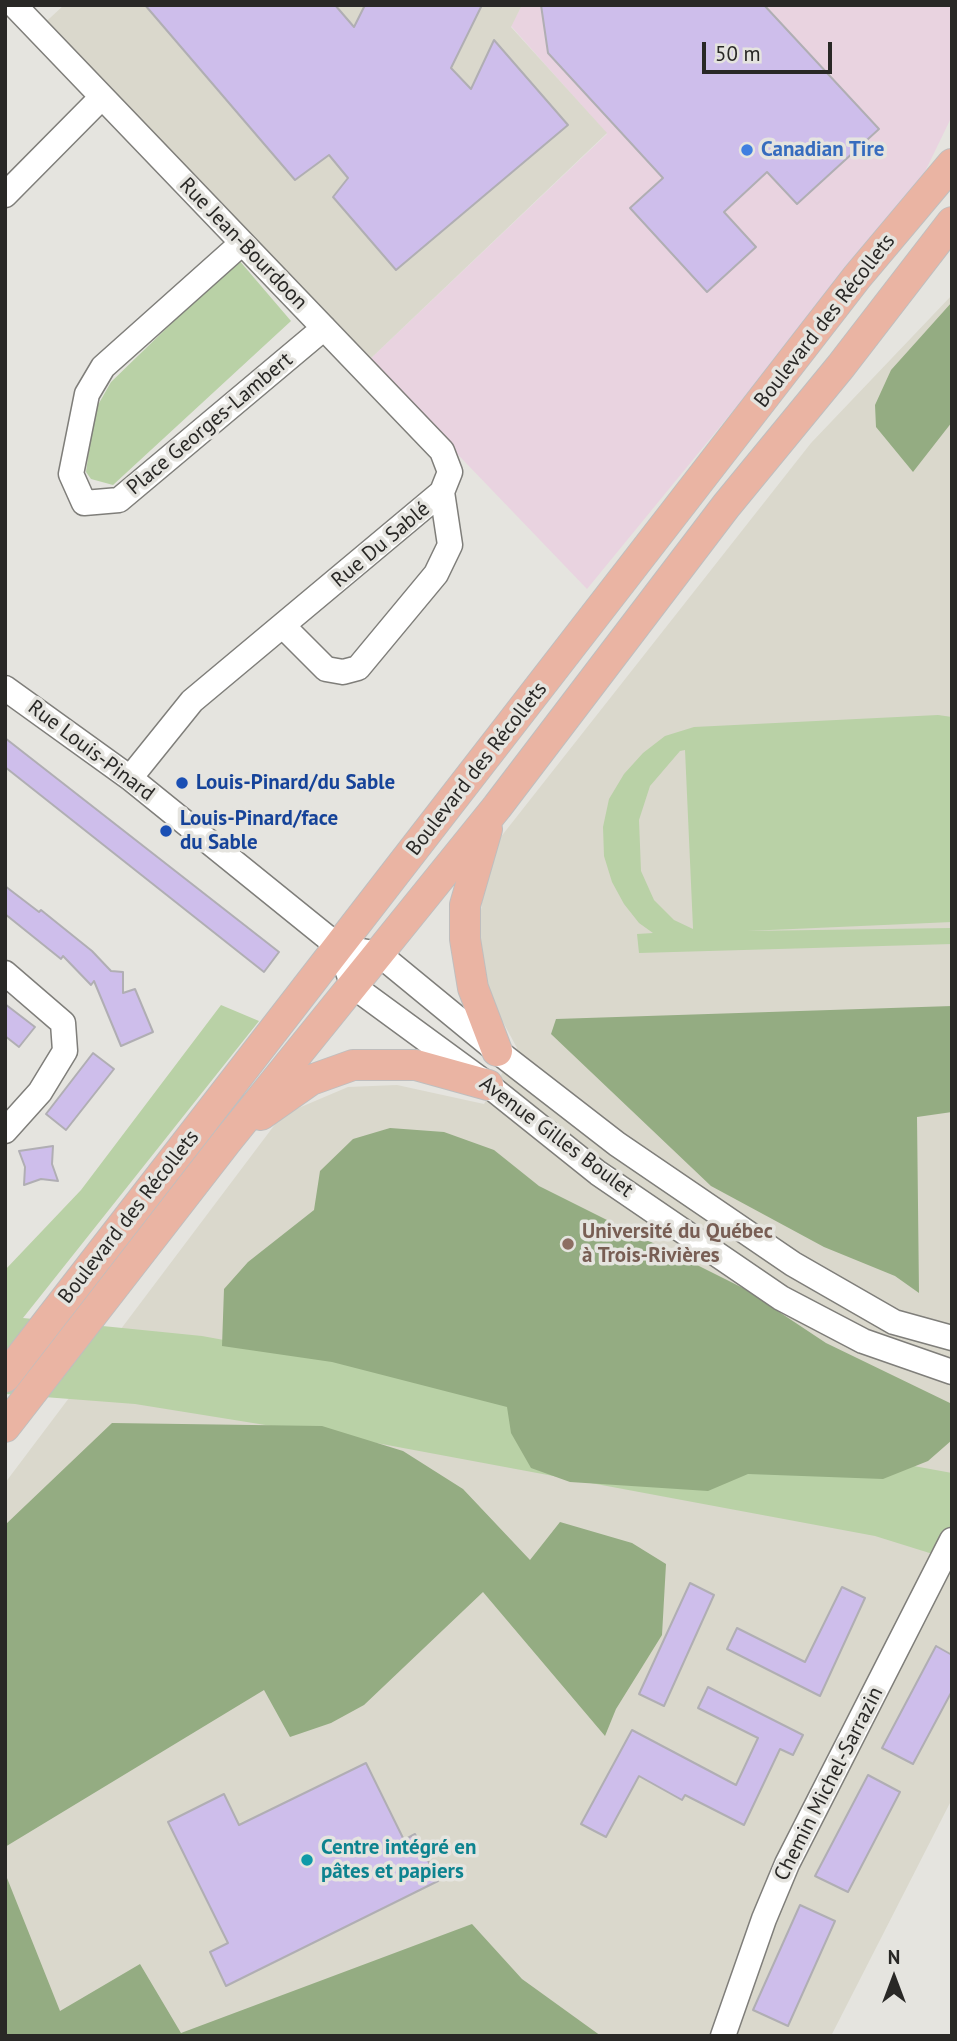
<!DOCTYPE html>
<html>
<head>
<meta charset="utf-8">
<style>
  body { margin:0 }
  #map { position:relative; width:957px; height:2041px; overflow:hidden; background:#e5e4df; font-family:"PT Sans",sans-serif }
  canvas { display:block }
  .frame { position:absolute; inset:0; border:7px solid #292826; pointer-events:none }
  .north { position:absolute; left:859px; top:1943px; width:70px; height:70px; -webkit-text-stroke:5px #e5e4df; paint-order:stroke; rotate:0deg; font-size:19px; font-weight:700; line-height:28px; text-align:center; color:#292826 }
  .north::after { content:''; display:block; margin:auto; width:24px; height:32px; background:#292826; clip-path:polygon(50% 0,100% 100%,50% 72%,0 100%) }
  .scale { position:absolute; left:702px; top:42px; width:130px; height:32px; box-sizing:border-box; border:4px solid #292826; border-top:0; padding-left:9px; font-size:21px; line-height:24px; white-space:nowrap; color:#292826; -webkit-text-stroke:5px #e5e4df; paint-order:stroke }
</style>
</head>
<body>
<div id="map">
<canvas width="957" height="2041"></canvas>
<div class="frame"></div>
<div class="north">N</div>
<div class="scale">50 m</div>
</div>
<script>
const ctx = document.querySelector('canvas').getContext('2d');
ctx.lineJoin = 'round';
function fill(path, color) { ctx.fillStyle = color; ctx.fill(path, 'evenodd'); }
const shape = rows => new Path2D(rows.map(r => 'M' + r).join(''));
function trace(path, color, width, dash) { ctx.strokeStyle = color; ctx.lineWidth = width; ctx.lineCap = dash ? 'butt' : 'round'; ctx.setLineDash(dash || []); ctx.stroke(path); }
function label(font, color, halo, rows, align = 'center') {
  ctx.font = font + ' "PT Sans",sans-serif'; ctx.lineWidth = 7; ctx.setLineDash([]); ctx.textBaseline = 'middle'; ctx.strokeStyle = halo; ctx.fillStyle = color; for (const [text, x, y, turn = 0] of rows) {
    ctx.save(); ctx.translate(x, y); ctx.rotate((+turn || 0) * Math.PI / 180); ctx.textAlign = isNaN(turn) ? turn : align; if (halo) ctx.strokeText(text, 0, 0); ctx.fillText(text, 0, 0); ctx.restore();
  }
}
fill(shape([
  [522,5,952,5,952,116,919,184,587,589,368,361,607,134,511,26]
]), '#e9d3e0');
fill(shape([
  [64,5,522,5,511,27,607,133,368,361,37,30],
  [952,295,952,1799,831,2036,5,2036,5,1483,282,1115,348,1087,397,1085,484,1104,517,1048,490,998,478,933,483,895,496,843,811,443]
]), '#dad8cc');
fill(shape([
  [238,259,291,321,113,485,91,479,86,472,94,412,111,382],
  [938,715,952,717,952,922,747,931,952,928,952,944,639,953,637,934,653,933,639,923,624,904,612,882,604,856,603,827,609,799,624,774,643,753,665,736,694,727],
  [685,750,693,928,693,929,674,920,654,900,641,871,639,820,650,786,680,751],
  [221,1005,259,1021,23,1318,202,1336,952,1473,952,1560,875,1536,371,1442,135,1404,5,1394,5,1270,81,1190]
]), '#b9d1a6');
fill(shape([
  [952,302,952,422,913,472,876,427,875,405,891,370],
  [952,1006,952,1112,917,1117,919,1293,895,1276,824,1247,711,1186,551,1034,556,1019],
  [390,1128,444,1132,494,1150,539,1186,743,1288,826,1343,952,1404,952,1440,928,1461,883,1479,748,1474,708,1491,570,1482,531,1468,511,1433,507,1407,332,1362,222,1346,224,1289,248,1262,314,1210,320,1171,353,1139],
  [112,1423,322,1426,403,1451,463,1489,530,1560,560,1522,632,1543,666,1564,662,1635,616,1709,605,1736,483,1592,364,1705,331,1723,290,1737,264,1690,5,1847,5,1525],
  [5,1873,60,2011,140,1964,181,2033,472,1924,522,1979,601,2036,5,2036]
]), '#94ac82');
const building = shape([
  [145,5,335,5,354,27,365,5,482,5,451,68,471,89,494,40,568,125,396,270,333,197,348,178,329,155,295,180,145,5],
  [541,5,764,5,879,129,797,204,767,172,724,212,756,247,707,292,630,208,663,178,548,53,541,5],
  [5,738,279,952,264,972,5,767,5,738],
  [5,886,39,912,41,910,92,951,111,971,123,972,123,993,135,989,153,1032,121,1046,94,981,91,985,63,956,61,959,5,914,5,886],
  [5,1004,35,1027,19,1047,5,1036,5,1004],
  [93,1053,114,1069,66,1130,46,1114,93,1053],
  [53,1146,52,1164,58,1181,41,1179,24,1185,25,1167,19,1151,53,1146],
  [690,1583,714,1595,664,1706,639,1694,690,1583],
  [842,1587,865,1598,820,1696,727,1649,737,1628,805,1662,842,1587],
  [936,1646,952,1655,952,1691,913,1764,882,1748,936,1646],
  [708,1687,803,1735,793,1755,780,1749,744,1825,685,1795,682,1800,639,1776,606,1837,581,1824,632,1730,736,1785,758,1738,698,1708,708,1687],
  [366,1763,404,1840,415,1834,438,1881,226,1986,210,1952,228,1943,168,1822,224,1794,239,1825,366,1763],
  [868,1775,900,1792,848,1892,815,1876,868,1775],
  [800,1905,835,1921,788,2026,753,2010,800,1905]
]);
fill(building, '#cebeeb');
trace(building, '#b0aeb3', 2);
const minor = shape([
  [14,5,442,451,450,472,442,492,192,701,130,778],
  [5,195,102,97],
  [242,243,103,367,87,394,71,474,84,503,119,500,324,328],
  [284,627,326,669,343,672,358,668,436,574,450,545,442,492],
  [5,688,130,778,339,947,379,954,497,1051,617,1144,793,1264,894,1322,952,1338],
  [339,947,353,986,488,1085,598,1173,781,1298,863,1341,952,1372],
  [5,973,63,1023,65,1051,40,1092,5,1131],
  [723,2036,764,1919,787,1864,952,1540]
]);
const major = shape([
  [487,829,465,905,465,939,473,988,497,1051],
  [261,1115,311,1080,353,1065,416,1065,488,1085],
  [5,1377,857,277,952,164],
  [5,1427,227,1141,497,807,726,506,841,366,952,222]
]);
trace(minor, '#7f7e7a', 27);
trace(major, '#bfbebe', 32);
trace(minor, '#fff', 24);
trace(major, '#eab4a3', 30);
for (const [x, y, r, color] of [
  [747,150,7,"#3f7fe0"],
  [182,783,7,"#1a4fb4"],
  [166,831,7,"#1a4fb4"],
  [568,1244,7,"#8d6e63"],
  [307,1860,7,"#0f9aa8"]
]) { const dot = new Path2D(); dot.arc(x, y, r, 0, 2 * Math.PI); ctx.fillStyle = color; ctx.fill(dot); trace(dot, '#e5e4df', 2.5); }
label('bold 21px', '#366cbe', '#e5e4df', [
  ["Canadian Tire",761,150]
], 'left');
label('21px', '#292826', '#e5e4df', [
  ["Rue Jean-Bourdoon",243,244,46],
  ["Boulevard des Récollets",825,321,-52],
  ["Place Georges-Lambert",210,424,-40],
  ["Rue Du Sablé",381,545,-40],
  ["Rue Louis-Pinard",91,751,37],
  ["Boulevard des Récollets",477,769,-52],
  ["Avenue Gilles Boulet",556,1137,37],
  ["Boulevard des Récollets",129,1217,-52],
  ["Chemin Michel-Sarrazin",829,1784,-63]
]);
label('bold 21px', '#164399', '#e5e4df', [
  ["Louis-Pinard/du Sable",196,783],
  ["Louis-Pinard/face",180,819],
  ["du Sable",180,843]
], 'left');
label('bold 21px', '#785e54', '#e5e4df', [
  ["Université du Québec",582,1232],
  ["à Trois-Rivières",582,1256]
], 'left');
label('bold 21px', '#0d838f', '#e5e4df', [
  ["Centre intégré en",321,1848],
  ["pâtes et papiers",321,1872]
], 'left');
</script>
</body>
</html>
